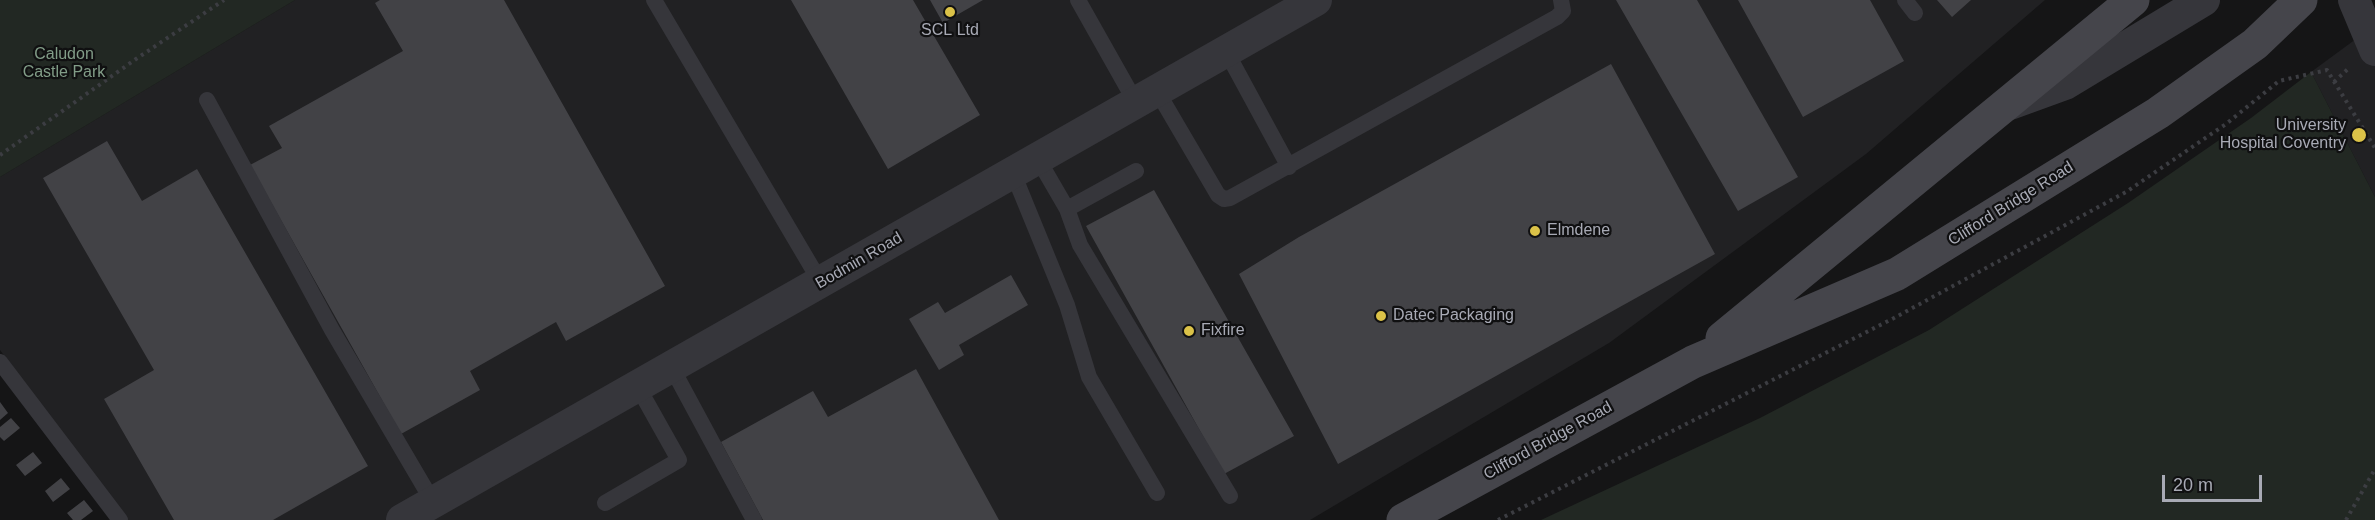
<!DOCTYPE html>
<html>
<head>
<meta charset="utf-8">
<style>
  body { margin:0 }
  #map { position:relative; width:2375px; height:520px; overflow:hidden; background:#151516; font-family:Helvetica,sans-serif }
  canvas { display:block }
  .scale { position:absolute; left:2162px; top:475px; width:100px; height:27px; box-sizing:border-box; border:3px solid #a8aab5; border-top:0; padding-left:8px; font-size:18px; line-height:21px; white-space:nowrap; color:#a8aab5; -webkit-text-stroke:4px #101011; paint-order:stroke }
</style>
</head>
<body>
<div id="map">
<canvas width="2375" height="520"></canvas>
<div class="scale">20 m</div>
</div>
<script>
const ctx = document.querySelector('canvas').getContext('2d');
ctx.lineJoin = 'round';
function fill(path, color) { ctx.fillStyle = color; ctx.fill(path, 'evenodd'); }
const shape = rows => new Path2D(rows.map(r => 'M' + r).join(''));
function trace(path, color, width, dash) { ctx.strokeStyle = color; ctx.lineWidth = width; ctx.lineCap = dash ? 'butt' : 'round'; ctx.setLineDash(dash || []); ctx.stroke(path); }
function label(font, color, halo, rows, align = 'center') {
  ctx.font = font + ' Helvetica,sans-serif'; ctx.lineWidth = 4.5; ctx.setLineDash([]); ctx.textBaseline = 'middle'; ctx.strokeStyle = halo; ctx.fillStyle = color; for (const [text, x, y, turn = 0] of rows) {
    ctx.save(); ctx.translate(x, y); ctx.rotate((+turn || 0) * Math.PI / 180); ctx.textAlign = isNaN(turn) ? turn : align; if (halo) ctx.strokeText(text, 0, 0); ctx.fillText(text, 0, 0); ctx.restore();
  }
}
fill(shape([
  [295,0,2045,0,1866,154,1609,343,1310,520,125,520,0,350,0,177],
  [2375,25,2375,197,2311,72]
]), '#212123');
fill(shape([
  [0,0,295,0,0,177],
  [2311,72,2375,197,2375,520,1541,520,1760,418,1929,330,2128,203,2251,118]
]), '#222823');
fill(shape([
  [380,0,504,0,665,286,566,341,556,322,470,371,480,390,401,434,250,165,282,148,269,126,403,51,375,3],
  [791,0,913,0,980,115,888,169],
  [930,0,983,0,943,23],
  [1616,0,1697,0,1798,177,1738,211],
  [1738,0,1870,0,1904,61,1803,117],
  [1937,0,1971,0,1952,17],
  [1611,64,1715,254,1338,464,1239,274,1299,237],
  [107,141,142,201,197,169,368,466,273,520,174,520,104,399,154,370,43,178],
  [1154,190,1294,436,1224,474,1086,226],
  [1011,275,1028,305,959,345,964,355,939,370,909,319,938,302,945,313],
  [916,369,999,520,763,520,721,442,813,391,828,417],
  [0,402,8,413,0,420],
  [11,418,20,428,4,441,0,437,0,427],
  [33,452,42,463,25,476,16,465],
  [61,478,70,489,53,502,45,491],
  [84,500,93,511,81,520,73,520,67,513]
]), '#424246');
trace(shape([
  [2334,82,2349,68],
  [0,155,136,59,224,0],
  [1498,520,1894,318,2126,192,2226,124,2279,81,2327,70,2375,148],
  [2346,520,2375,469]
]), '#3c3d42', 4, [3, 4.5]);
trace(shape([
  [654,0,821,283],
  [1078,0,1136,103],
  [1905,0,1915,13],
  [1226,51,1289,167],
  [1157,91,1218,195,1224,199,1230,198,1557,17,1563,11,1561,0],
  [207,100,332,330,433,502],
  [1038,159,1067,209,1080,245,1230,496],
  [1013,173,1067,305,1089,377,1157,493],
  [1067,209,1136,171],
  [0,362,120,520],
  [672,368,754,520],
  [605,503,679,460,638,387]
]), '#36363b', 16);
trace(shape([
  [2354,0,2375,50],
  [2010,104,2065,84,2204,0],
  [402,520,1316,0]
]), '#36363b', 32);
trace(shape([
  [1722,338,2133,0],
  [1403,520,1693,362,1897,274,2158,113,2255,44,2301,0]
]), '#45454b', 33);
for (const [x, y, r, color] of [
  [950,12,6,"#dbc248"],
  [2359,135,8,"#dbc248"],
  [1535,231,6,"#dbc248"],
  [1381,316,6,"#dbc248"],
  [1189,331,6,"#dbc248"]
]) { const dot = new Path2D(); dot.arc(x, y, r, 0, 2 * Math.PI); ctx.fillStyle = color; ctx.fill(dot); trace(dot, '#101011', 2); }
label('16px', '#a8aab5', '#101011', [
  ["SCL Ltd",950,31,"center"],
  ["University",2346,126,"right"],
  ["Hospital Coventry",2346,144,"right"],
  ["Elmdene",1547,231],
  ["Datec Packaging",1393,316],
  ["Fixfire",1201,331]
], 'left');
label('16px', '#829d88', '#101011', [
  ["Caludon",64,55],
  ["Castle Park",64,73]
]);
label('16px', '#a8aab5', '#101011', [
  ["Clifford Bridge Road",2011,204,-32],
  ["Bodmin Road",859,261,-30],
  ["Clifford Bridge Road",1548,441,-29]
]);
</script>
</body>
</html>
